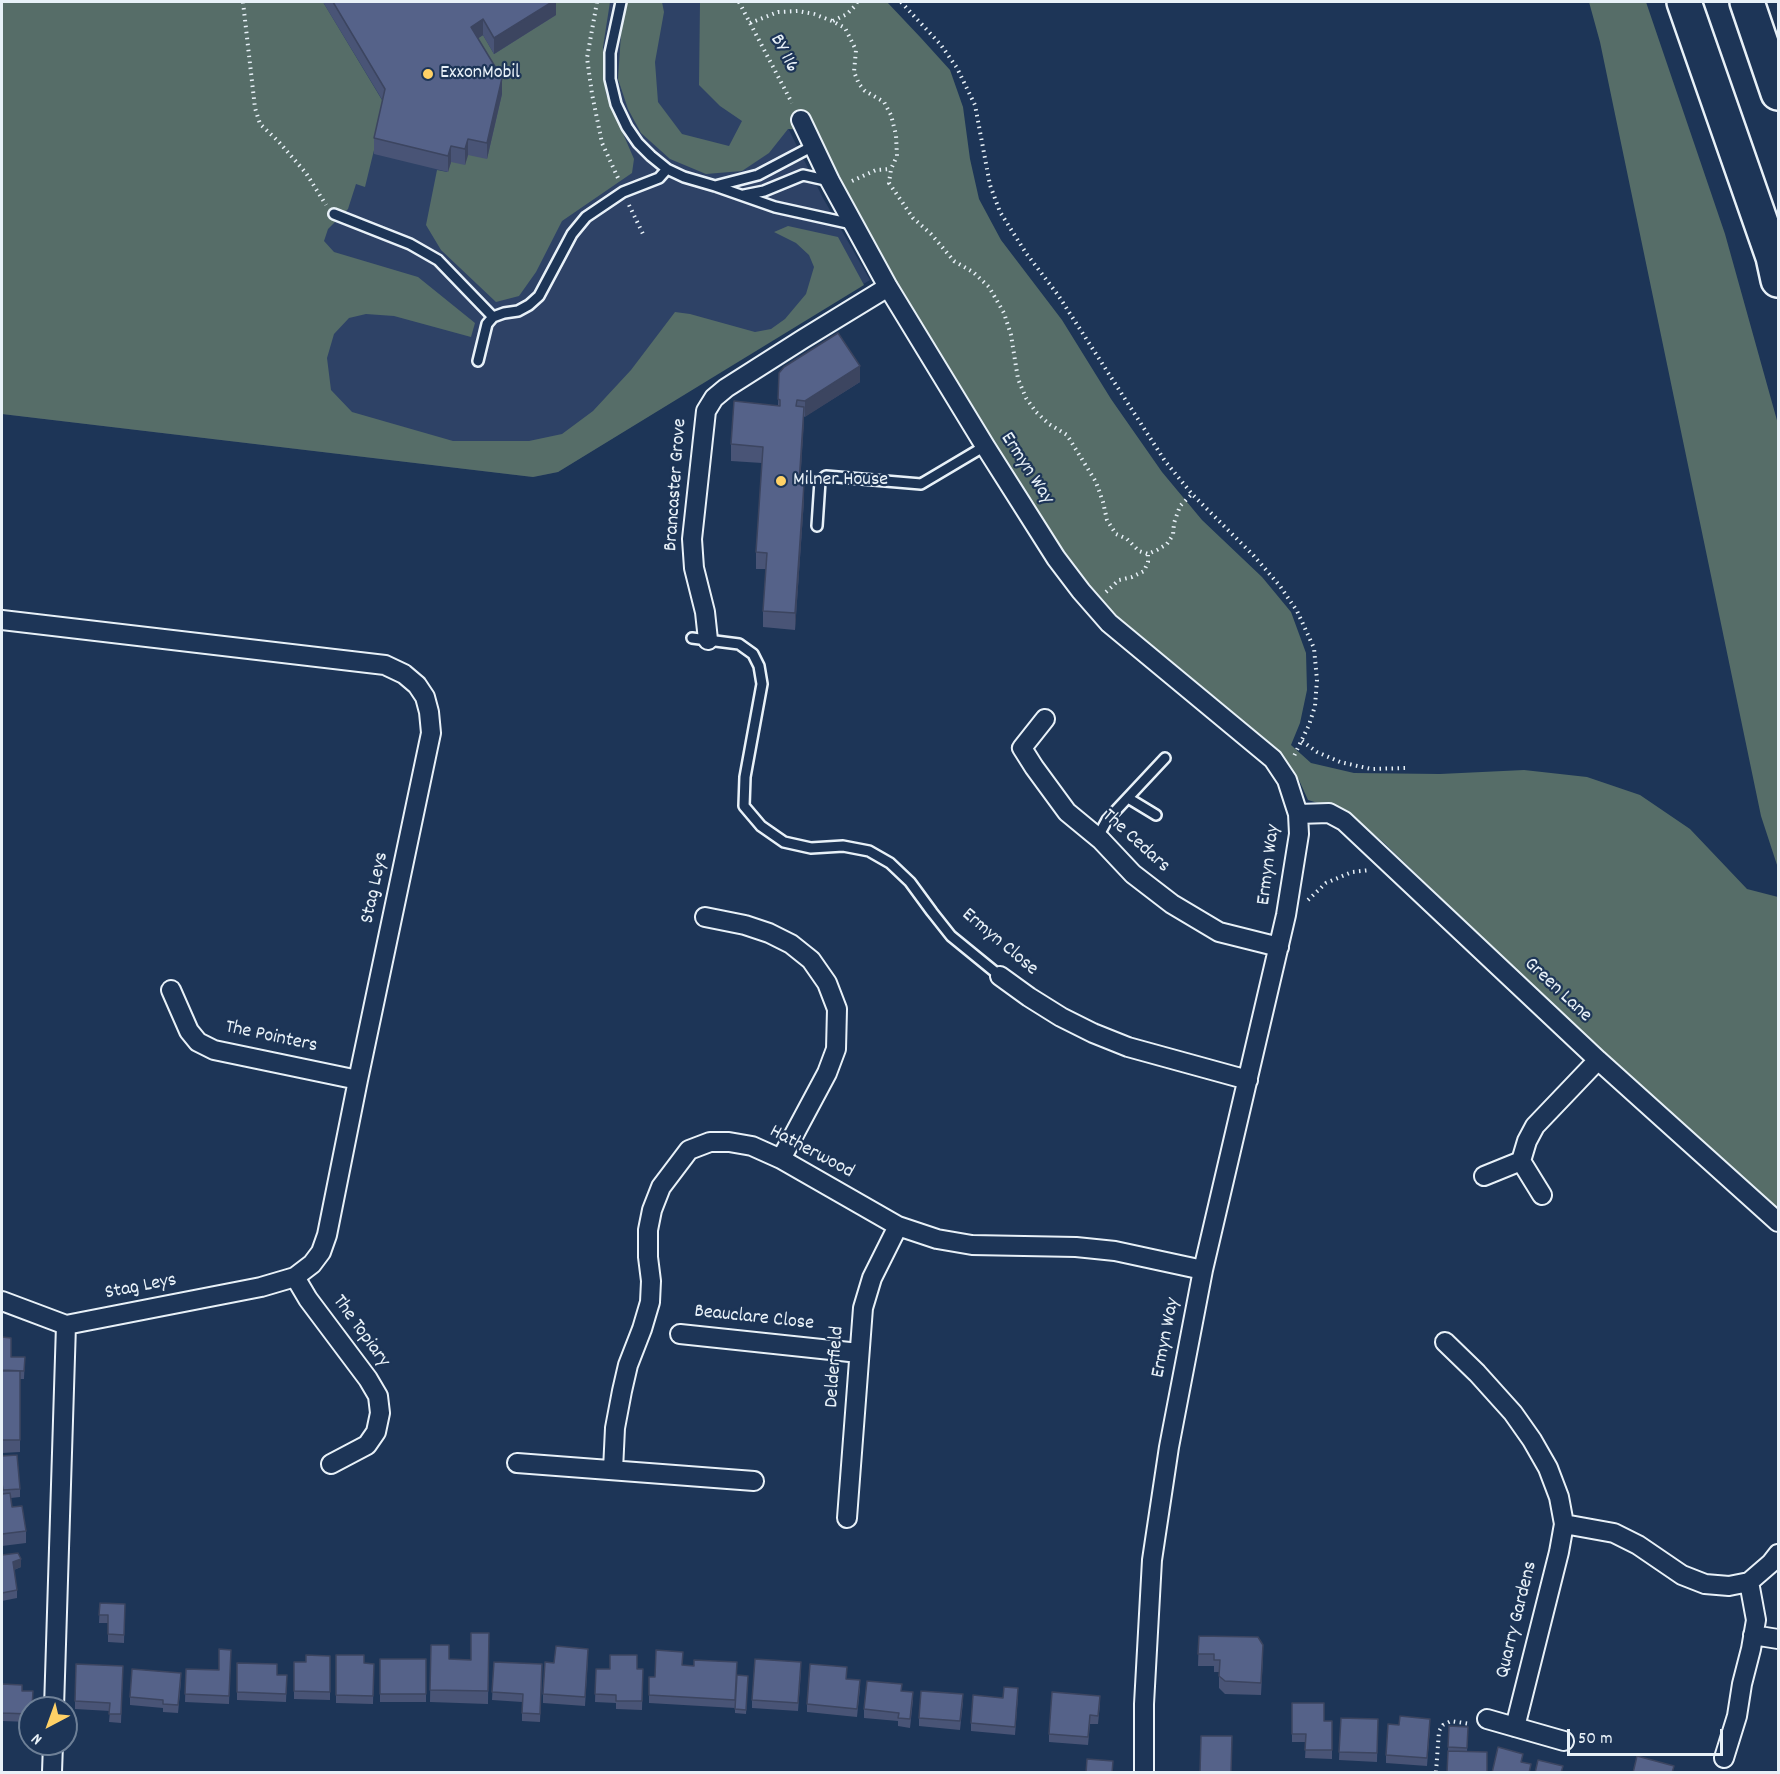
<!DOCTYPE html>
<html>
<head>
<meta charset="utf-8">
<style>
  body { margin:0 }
  #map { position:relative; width:1780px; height:1774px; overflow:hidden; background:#1d3557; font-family:Dekko,sans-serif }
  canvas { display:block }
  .frame { position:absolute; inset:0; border:3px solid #e8f1f8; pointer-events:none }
  .north { position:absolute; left:18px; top:1696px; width:60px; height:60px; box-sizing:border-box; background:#1d3557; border:2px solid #6e8097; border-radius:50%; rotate:221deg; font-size:16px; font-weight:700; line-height:24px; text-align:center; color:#e8f1f8 }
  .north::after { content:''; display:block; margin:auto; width:21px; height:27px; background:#ffd166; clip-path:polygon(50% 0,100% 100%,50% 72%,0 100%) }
  .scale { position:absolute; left:1567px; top:1729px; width:156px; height:27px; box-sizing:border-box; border:3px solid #e8f1f8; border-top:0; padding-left:8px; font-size:18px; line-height:21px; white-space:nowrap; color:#e8f1f8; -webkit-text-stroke:4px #1d3557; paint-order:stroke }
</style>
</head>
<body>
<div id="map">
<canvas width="1780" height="1774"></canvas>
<div class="frame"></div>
<div class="north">N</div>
<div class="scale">50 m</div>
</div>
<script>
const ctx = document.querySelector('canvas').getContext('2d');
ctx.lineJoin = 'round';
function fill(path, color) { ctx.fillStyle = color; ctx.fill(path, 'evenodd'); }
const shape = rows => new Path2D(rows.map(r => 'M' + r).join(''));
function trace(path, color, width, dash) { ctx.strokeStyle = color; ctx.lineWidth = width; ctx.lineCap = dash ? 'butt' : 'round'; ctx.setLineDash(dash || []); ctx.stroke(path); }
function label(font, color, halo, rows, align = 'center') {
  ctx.font = font + ' Dekko,sans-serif'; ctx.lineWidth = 4.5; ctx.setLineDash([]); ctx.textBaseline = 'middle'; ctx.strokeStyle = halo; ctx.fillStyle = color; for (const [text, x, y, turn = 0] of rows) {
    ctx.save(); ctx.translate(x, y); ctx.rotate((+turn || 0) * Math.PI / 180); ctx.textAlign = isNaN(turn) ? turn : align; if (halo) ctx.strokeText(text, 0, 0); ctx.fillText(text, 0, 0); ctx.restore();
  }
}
fill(shape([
  [2,2,725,2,823,198,870,280,558,472,533,477,2,414]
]), '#2e4266');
fill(shape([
  [2,2,323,2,385,105,365,187,356,184,348,209,328,229,324,241,334,252,418,277,475,323,471,337,394,316,366,314,349,318,334,334,327,358,331,390,352,412,453,441,529,441,562,434,593,411,631,370,675,312,690,314,755,332,771,329,785,319,806,294,814,267,809,255,796,243,774,232,788,226,838,237,864,285,558,472,533,477,2,414],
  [547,2,610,2,603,47,606,94,634,159,632,173,562,221,536,272,519,296,496,302,441,250,426,225,437,170,447,172,451,162,470,43,483,35,494,54,555,15],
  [627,2,662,2,664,12,655,62,658,102,682,134,729,146,742,121,720,106,699,85,700,2,887,2,921,38,950,70,963,107,970,159,979,199,1001,240,1062,320,1111,399,1162,472,1202,520,1262,577,1291,612,1306,653,1307,690,1300,723,1291,745,1311,763,1354,773,1440,774,1524,770,1587,777,1640,795,1690,829,1747,889,1778,897,1778,1211,1611,1061,1383,842,1347,812,1308,800,1299,780,1273,750,1126,630,1089,594,1039,519,886,271,815,130,788,129,769,153,742,171,706,174,670,159,641,133,628,109,618,79,621,34],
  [1589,2,1646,2,1725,234,1778,424,1778,868,1761,816,1600,42]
]), '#566d68');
const service = shape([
  [621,2,610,53,610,79,616,104,627,127,638,143,651,156,667,169,684,177,715,186,775,207,852,224],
  [715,186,758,175,813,146],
  [744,195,764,191,803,175,830,181],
  [334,214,410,244,438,260,493,317],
  [478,361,487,324,493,317,504,313,518,311,529,305,539,296,572,234,586,217,623,192,659,178,667,169],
  [817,526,820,481,826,476,921,484,985,446],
  [692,638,739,644,753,654,759,666,762,684,745,777,744,806,761,826,784,842,811,848,843,846,869,851,890,863,910,882,932,912,951,936,1000,976],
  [1128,798,1156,815],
  [1101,840,1101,831,1107,820,1165,758]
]);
const minor = shape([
  [801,120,830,181,888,287,985,446,1056,558,1081,591,1109,623,1273,759,1287,780,1298,814,1299,834,1286,915,1203,1270,1169,1447,1152,1560,1144,1704,1144,1772],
  [2,620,385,665,404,674,417,685,425,697,429,712,431,733,358,1080,327,1235,321,1252,312,1264,295,1277,261,1287,66,1325,2,1301],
  [708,640,705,612,694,568,692,539,706,411,714,398,726,388,803,339,888,287],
  [1045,719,1022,748,1034,767,1067,812,1101,840,1133,874,1172,904,1219,932,1279,947],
  [1298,814,1329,813,1344,821,1598,1060,1778,1222],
  [705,917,745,925,769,933,791,944,811,960,827,983,837,1009,836,1049,827,1073,781,1159],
  [1000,976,1029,997,1061,1017,1093,1033,1128,1047,1248,1080],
  [171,990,189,1031,198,1042,214,1050,358,1080],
  [1521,1161,1542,1195],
  [1484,1176,1521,1161,1527,1141,1535,1126,1598,1060],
  [295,1277,308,1299,368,1379,378,1396,380,1413,376,1432,367,1445,331,1464],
  [680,1334,859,1353],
  [1445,1342,1477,1373,1513,1413,1532,1440,1548,1468,1559,1497,1564,1524,1559,1552,1515,1727],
  [517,1463,754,1481],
  [613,1470,615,1428,622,1391,628,1365,642,1329,650,1302,651,1281,648,1257,648,1230,652,1210,661,1187,689,1150,710,1142,729,1142,752,1146,781,1159,898,1226,937,1239,972,1245,1076,1247,1115,1251,1203,1270],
  [847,1518,863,1308,872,1278,898,1226],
  [1564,1524,1614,1533,1638,1545,1682,1575,1705,1584,1729,1586,1749,1582,1771,1563,1778,1554],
  [1753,1635,1778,1639],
  [54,1708,66,1325],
  [1487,1719,1564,1741],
  [1724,1758,1737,1716,1742,1684,1751,1649,1756,1620,1749,1582],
  [52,1772,53,1744]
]);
const motorway = shape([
  [1684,2,1773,257,1778,280],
  [1747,2,1778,93]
]);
trace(service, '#e8f1f8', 14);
trace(minor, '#e8f1f8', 22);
trace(motorway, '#e8f1f8', 38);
trace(shape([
  [243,2,255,108,260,124,278,141,306,173,326,205],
  [597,2,587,58,592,94,602,143,618,178],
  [739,2,792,103],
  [901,2,941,45,957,68,975,105,990,185,1000,212,1026,253,1058,295,1165,461,1192,494,1254,556,1280,586,1297,611,1314,648,1317,680,1315,706,1309,725,1294,756],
  [833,21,847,14,855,6,857,2],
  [750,23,778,12,798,11,814,14,832,21,845,28,856,50,854,72,859,84,865,91,884,102,891,115,896,135,897,156,891,169,889,183,913,218,931,234,954,261,973,272,989,287,1004,313,1011,335,1018,379,1026,398,1036,412,1049,424,1067,435,1096,482,1103,502,1107,520,1116,534,1127,539,1139,551,1148,554,1157,550,1167,544,1173,535,1174,523,1180,506,1192,494],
  [852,181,876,170,891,169],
  [629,205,644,236],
  [1106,592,1119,580,1132,577,1144,571,1148,562,1148,555],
  [1302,741,1317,752,1340,762,1371,769,1408,768],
  [1308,900,1326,883,1352,872,1370,870],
  [1436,1772,1439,1731,1443,1725,1451,1721,1470,1724]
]), '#e8f1f8', 4, [1.5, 4.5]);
trace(service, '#1d3557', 9);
trace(minor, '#1d3557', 18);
trace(motorway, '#1d3557', 33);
fill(shape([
  [323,2,556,2,556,15,494,54,483,35,478,38,502,94,487,159,468,155,465,165,451,162,448,172,374,154,374,138,383,101],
  [779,373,860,382,804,417,800,484,804,500,795,630,763,627,763,611,766,569,756,569,756,552,762,463,731,461,731,444,778,406],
  [2,1337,11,1357,25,1357,24,1379,20,1379,20,1452,2,1453],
  [2,1456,20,1489,20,1497,11,1498,12,1507,26,1531,26,1543,2,1546],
  [2,1555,21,1567,14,1570,17,1590,17,1598,2,1601],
  [100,1603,125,1604,124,1643,108,1642,108,1623,99,1623],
  [489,1633,488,1704,430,1702,431,1645,449,1659,471,1660],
  [1199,1636,1263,1657,1261,1695,1225,1694,1219,1688,1219,1672,1214,1672,1214,1666,1198,1666],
  [231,1650,229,1704,185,1702,186,1669,219,1670],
  [336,1655,364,1663,374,1664,373,1704,336,1703],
  [330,1656,330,1700,294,1699,294,1662,306,1662],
  [588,1657,585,1706,543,1703,543,1694,554,1663],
  [380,1659,426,1659,426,1702,380,1702],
  [494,1662,542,1672,540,1722,522,1721,522,1702,492,1700],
  [237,1663,277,1675,287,1675,286,1702,237,1700],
  [683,1665,737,1675,748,1676,746,1714,735,1713,735,1708,649,1703,649,1677,655,1677],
  [123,1666,121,1723,109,1722,110,1711,75,1709,75,1701],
  [596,1669,643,1669,642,1710,616,1709,616,1703,595,1702],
  [801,1671,798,1711,752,1708,752,1700],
  [847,1679,860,1688,857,1717,807,1712,807,1704],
  [181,1681,178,1713,163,1712,163,1708,130,1705,130,1697],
  [2,1684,22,1691,30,1708,30,1722,2,1721],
  [902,1691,913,1700,910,1728,898,1726,898,1721,864,1718,864,1709],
  [1018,1696,1015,1735,971,1731,971,1723,1003,1698],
  [963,1702,960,1730,919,1726,919,1718],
  [1292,1703,1324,1721,1332,1721,1332,1759,1305,1758,1306,1742,1292,1742],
  [1100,1704,1098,1724,1090,1724,1088,1745,1049,1742,1049,1734],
  [1341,1718,1378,1719,1377,1762,1339,1760],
  [1449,1726,1468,1727,1467,1752,1448,1751],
  [1430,1727,1427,1766,1386,1763,1386,1755]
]), '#495476');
fill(shape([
  [552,2,556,2,556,15,494,54,494,38],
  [483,19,483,35,471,43,471,27],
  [502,78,502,94,487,159,487,143],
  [468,139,468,155,465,165,465,149],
  [451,146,451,162,448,172,448,156],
  [860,366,860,382,805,417,805,401],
  [804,407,804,423,799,500,799,484],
  [804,484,804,500,795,630,795,613],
  [21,1559,21,1567,13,1570,13,1562]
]), '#3c4560');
const building = shape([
  [333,2,552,2,494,38,483,19,471,27,502,78,487,143,468,139,465,149,451,146,448,156,374,138,385,89,333,2],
  [838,333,860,366,805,401,797,400,796,406,804,407,799,484,804,484,795,613,763,611,767,553,756,552,763,447,731,444,734,401,780,406,780,400,778,399,779,373,784,367,838,333],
  [2,1337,11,1338,11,1357,25,1357,24,1371,2,1370,2,1337],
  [2,1371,20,1371,20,1440,2,1440,2,1371],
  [17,1455,20,1489,3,1490,2,1483,2,1456,17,1455],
  [10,1493,12,1507,22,1506,26,1531,2,1534,2,1494,10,1493],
  [18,1553,21,1559,13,1562,17,1590,2,1593,2,1555,18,1553],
  [100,1603,125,1604,124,1635,108,1634,108,1615,99,1615,100,1603],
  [471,1633,489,1633,488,1691,430,1690,431,1645,449,1645,449,1659,471,1660,471,1633],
  [1199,1636,1258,1637,1263,1645,1261,1683,1225,1681,1219,1676,1220,1660,1214,1660,1214,1654,1198,1654,1199,1636],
  [556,1646,588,1649,585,1697,543,1694,545,1662,554,1663,556,1646],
  [219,1649,231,1650,229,1696,185,1694,186,1669,219,1670,219,1649],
  [656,1650,683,1652,682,1665,694,1666,694,1660,737,1662,735,1700,649,1695,649,1677,655,1677,656,1650],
  [306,1655,330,1656,330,1692,294,1691,294,1662,306,1662,306,1655],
  [336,1655,364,1655,364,1663,374,1664,373,1696,336,1695,336,1655],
  [610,1655,637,1655,637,1669,643,1669,642,1701,616,1701,616,1695,595,1694,596,1669,610,1669,610,1655],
  [380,1659,426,1659,426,1694,380,1694,380,1659],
  [755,1659,801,1662,798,1703,752,1700,755,1659],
  [494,1662,542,1664,540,1714,522,1713,523,1694,492,1692,494,1662],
  [237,1663,277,1664,277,1675,287,1675,286,1694,237,1692,237,1663],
  [76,1664,123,1666,121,1714,109,1714,110,1703,75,1701,76,1664],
  [810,1664,847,1667,846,1679,860,1680,857,1709,807,1704,810,1664],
  [132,1669,181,1673,178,1705,163,1704,163,1700,130,1697,132,1669],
  [737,1675,748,1676,746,1710,735,1709,737,1675],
  [867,1681,902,1684,901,1691,913,1692,910,1719,898,1718,899,1713,864,1709,867,1681],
  [2,1684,22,1685,22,1691,33,1691,32,1708,30,1708,30,1714,2,1713,2,1684],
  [1004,1687,1018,1688,1015,1727,971,1723,973,1695,1003,1698,1004,1687],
  [921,1691,963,1694,960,1721,919,1718,921,1691],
  [1052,1692,1100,1696,1098,1716,1090,1715,1088,1737,1049,1734,1052,1692],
  [1292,1703,1324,1703,1324,1721,1332,1721,1332,1750,1305,1750,1306,1734,1292,1734,1292,1703],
  [1400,1716,1430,1719,1427,1758,1386,1755,1388,1724,1399,1725,1400,1716],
  [1341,1718,1378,1719,1377,1753,1339,1752,1341,1718],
  [1449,1726,1468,1727,1467,1748,1448,1747,1449,1726],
  [1201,1736,1232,1736,1231,1773,1200,1773,1201,1736],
  [1498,1747,1523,1754,1521,1762,1531,1764,1529,1773,1492,1773,1498,1747],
  [1448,1751,1487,1752,1487,1773,1447,1773,1448,1751],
  [1637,1756,1674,1766,1672,1773,1633,1773,1637,1756],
  [1087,1759,1113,1761,1112,1773,1086,1773,1087,1759],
  [1538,1760,1563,1766,1561,1773,1535,1773,1538,1760]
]);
fill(building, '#556289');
trace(building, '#3c4560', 1.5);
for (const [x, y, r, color] of [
  [428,74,6,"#ffd166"],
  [781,481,6,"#ffd166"]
]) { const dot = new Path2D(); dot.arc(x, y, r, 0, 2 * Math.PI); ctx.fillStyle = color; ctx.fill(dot); trace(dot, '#1d3557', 2); }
label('20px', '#e8f1f8', '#1d3557', [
  ["BY 116",783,54,62],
  ["Ermyn Way",1026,469,57],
  ["Brancaster Grove",677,485,-86],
  ["The Cedars",1135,842,42],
  ["Ermyn Way",1270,865,-83],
  ["Stag Leys",376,888,-78],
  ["Ermyn Close",999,943,40],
  ["Green Lane",1557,991,43],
  ["The Pointers",271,1038,12],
  ["Hatherwood",811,1153,28],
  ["Stag Leys",141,1288,-11],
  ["Beauclare Close",754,1319,6],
  ["The Topiary",360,1332,54],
  ["Ermyn Way",1167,1338,-79],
  ["Delderfield",836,1367,-86],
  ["Quarry Gardens",1518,1620,-76]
]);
label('20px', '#e8f1f8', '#1d3557', [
  ["ExxonMobil",440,74],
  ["Milner House",793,481]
], 'left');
</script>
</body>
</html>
